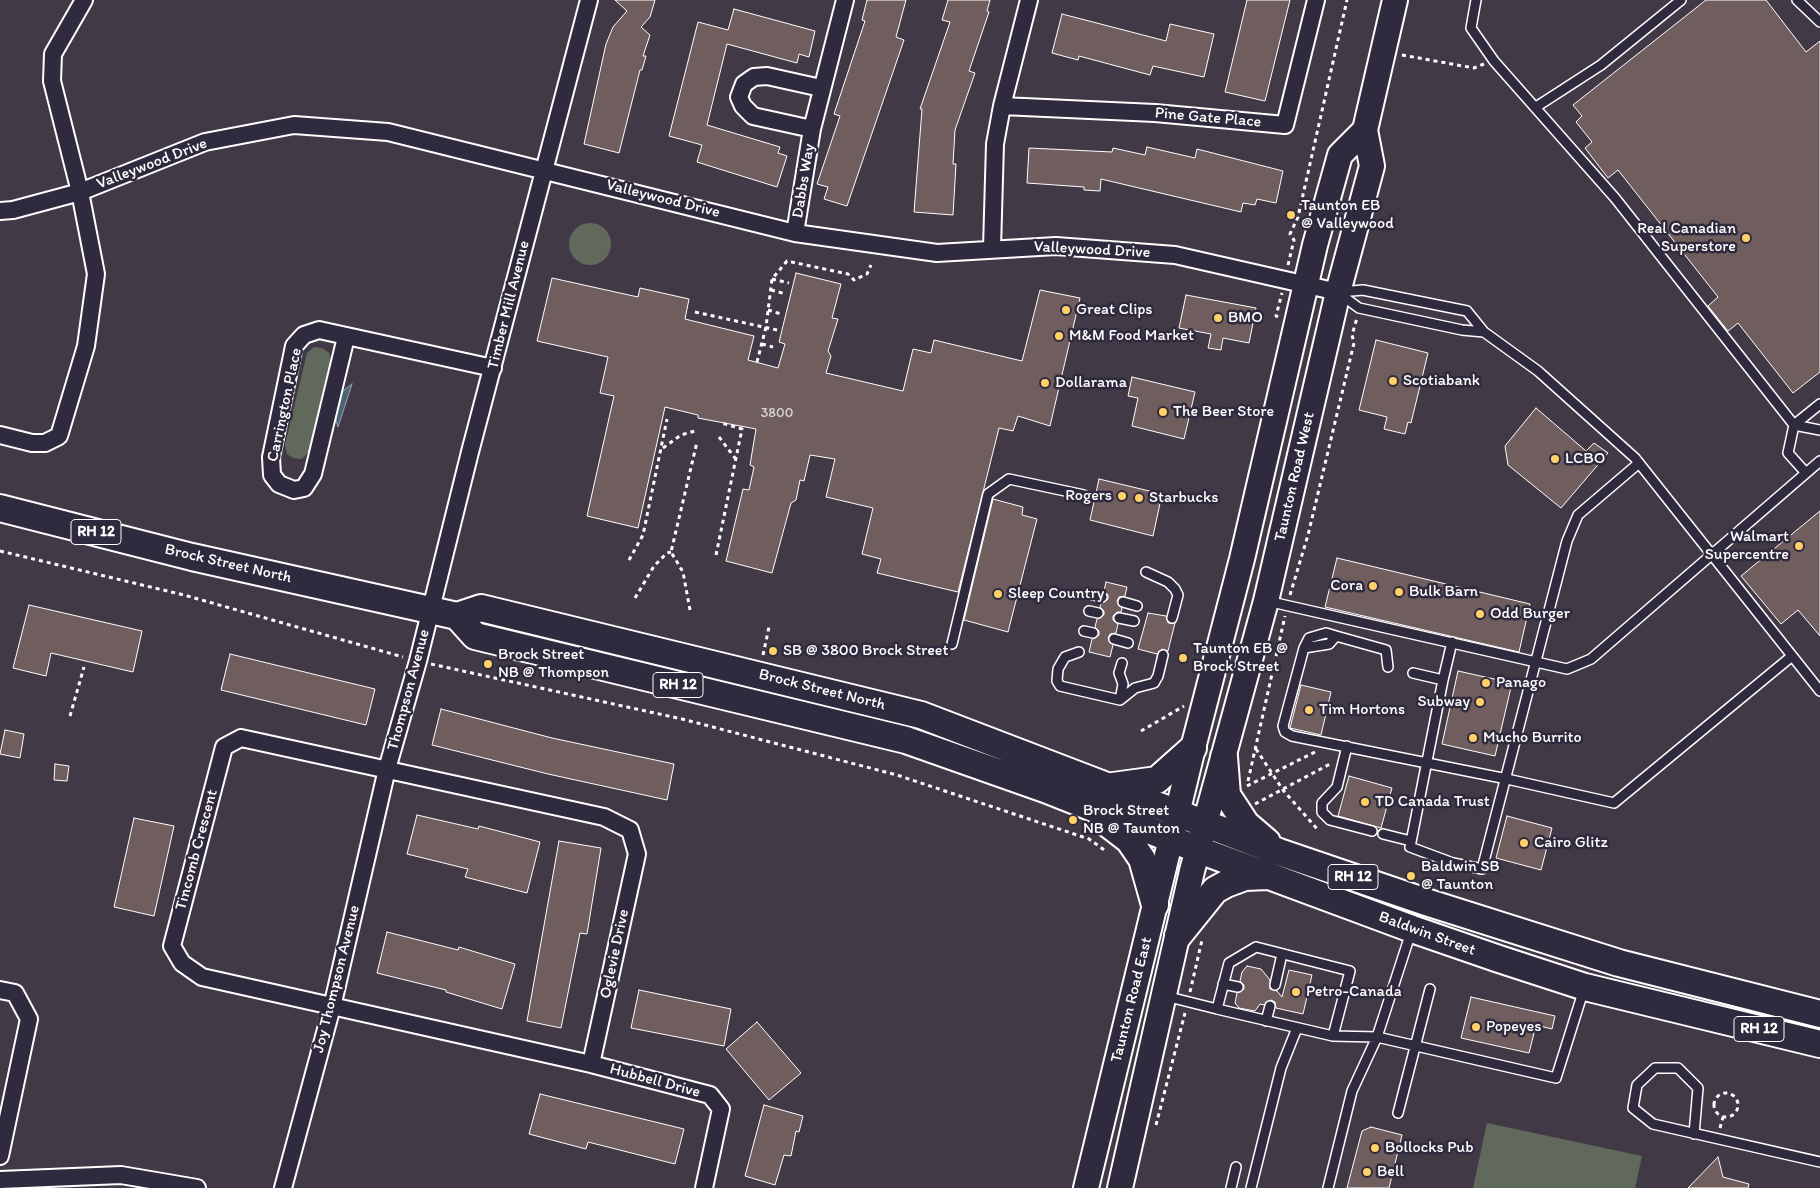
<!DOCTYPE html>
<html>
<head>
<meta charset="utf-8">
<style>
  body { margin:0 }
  canvas { display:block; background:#423947 }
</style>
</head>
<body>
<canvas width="1820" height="1188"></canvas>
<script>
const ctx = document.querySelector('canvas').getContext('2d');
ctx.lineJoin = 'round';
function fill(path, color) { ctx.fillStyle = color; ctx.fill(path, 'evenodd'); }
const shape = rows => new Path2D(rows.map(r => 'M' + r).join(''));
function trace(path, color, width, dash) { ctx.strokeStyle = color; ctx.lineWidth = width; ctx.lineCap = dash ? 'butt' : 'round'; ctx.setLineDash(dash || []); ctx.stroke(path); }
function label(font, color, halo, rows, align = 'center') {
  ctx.font = font + ' Itim,sans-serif'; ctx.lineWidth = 5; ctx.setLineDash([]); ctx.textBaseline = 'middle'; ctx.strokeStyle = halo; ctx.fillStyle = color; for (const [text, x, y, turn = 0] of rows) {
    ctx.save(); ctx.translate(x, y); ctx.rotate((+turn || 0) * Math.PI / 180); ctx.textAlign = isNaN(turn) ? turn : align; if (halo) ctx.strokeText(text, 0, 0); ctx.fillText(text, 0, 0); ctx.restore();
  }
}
fill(shape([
  '569 244a21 21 0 1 1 42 0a21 21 0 1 1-42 0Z',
  [314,347,322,348,329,353,331,361,310,450,302,459,293,458,287,454,285,445,307,353],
  [1487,1123,1642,1156,1635,1188,1473,1188]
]), '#61695c');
const water = shape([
  [352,384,338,427,330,401,352,384]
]);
fill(water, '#4c6576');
trace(water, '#94a3ad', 1);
const building = shape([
  [615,0,655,0,650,17,641,27,650,35,643,56,646,56,642,70,640,70,619,153,584,144,606,44,613,27,627,11,615,0],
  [867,0,906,0,896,37,904,40,847,206,824,199,828,187,817,184,840,116,834,114,865,21,862,20,867,0],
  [948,0,990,0,987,11,989,12,969,71,975,73,955,130,953,164,956,164,953,215,914,212,922,109,920,109,950,22,942,20,948,0],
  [1247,0,1290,0,1265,101,1225,92,1247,0],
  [1706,0,1766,0,1806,52,1820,41,1820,372,1793,393,1738,323,1728,331,1708,306,1718,297,1618,170,1608,178,1585,148,1592,142,1576,122,1582,116,1573,105,1706,0],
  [734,9,815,31,809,57,799,54,797,63,727,44,707,125,780,147,778,153,787,156,777,187,697,162,702,145,669,136,698,22,728,30,734,9],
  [1062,14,1166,41,1170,24,1214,34,1204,77,1153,66,1150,75,1079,56,1078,60,1052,53,1062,14],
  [1147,147,1195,158,1197,149,1283,171,1276,203,1257,199,1255,205,1243,203,1241,212,1101,179,1100,191,1084,190,1084,187,1027,183,1029,148,1112,152,1113,148,1145,155,1147,147],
  [796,273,841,284,832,318,838,319,828,351,831,356,826,373,903,391,913,349,931,353,934,340,1022,361,1040,290,1080,298,1050,426,1018,416,1013,431,999,428,958,592,877,573,881,559,862,554,873,508,826,497,835,459,810,455,804,481,800,480,796,500,791,503,772,573,726,561,743,489,749,490,754,467,750,465,756,429,698,418,698,415,665,407,638,528,587,516,614,396,600,393,608,357,537,341,552,278,638,297,640,288,689,299,685,319,754,336,748,360,778,368,785,344,779,342,796,273],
  [1186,295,1256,308,1249,343,1223,338,1221,350,1208,348,1211,334,1179,328,1186,295],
  [1376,340,1428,353,1411,423,1408,422,1405,434,1384,429,1387,417,1359,410,1376,340],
  [1132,377,1195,392,1184,439,1132,426,1138,398,1128,396,1132,377],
  [1536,408,1586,451,1594,443,1608,453,1561,508,1508,465,1505,446,1536,408],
  [1099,479,1162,494,1153,536,1090,520,1099,479],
  [993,499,1023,507,1022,515,1037,519,1008,632,964,620,993,499],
  [1820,511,1820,636,1798,610,1781,624,1741,576,1820,511],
  [1337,558,1530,604,1519,652,1325,607,1337,558],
  [1106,582,1127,587,1125,596,1119,597,1117,601,1122,608,1121,612,1117,612,1113,616,1113,620,1118,624,1116,633,1110,634,1108,638,1113,645,1110,657,1089,652,1092,639,1099,635,1099,631,1095,627,1097,619,1104,615,1104,611,1100,607,1101,603,1108,599,1108,595,1104,591,1106,582],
  [29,605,142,631,133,672,51,653,46,676,13,668,29,605],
  [1148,613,1166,616,1168,623,1175,623,1168,651,1162,649,1157,654,1138,649,1148,613],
  [230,654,375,689,366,725,221,690,230,654],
  [1458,671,1512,683,1495,756,1442,744,1458,671],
  [1301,685,1331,692,1321,735,1290,728,1301,685],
  [441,709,552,738,674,764,667,800,548,774,432,745,441,709],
  [5,730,24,734,20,758,0,754,5,730],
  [55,764,69,766,67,781,54,780,55,764],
  [1349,776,1392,788,1381,828,1338,816,1349,776],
  [417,815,478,829,479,826,540,842,527,893,465,877,468,869,407,854,417,815],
  [1507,816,1552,828,1541,870,1496,858,1507,816],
  [134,818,174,826,154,916,114,907,134,818],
  [559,841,601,848,587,934,580,933,561,1028,527,1021,559,841],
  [387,932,458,950,459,947,515,964,502,1009,446,992,446,990,377,973,387,932],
  [1247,966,1261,969,1270,980,1270,989,1277,991,1282,997,1289,970,1312,975,1303,1014,1276,1008,1275,1002,1271,1000,1264,1005,1260,1004,1255,1011,1239,1008,1235,1003,1237,993,1244,989,1244,985,1240,981,1242,972,1247,966],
  [639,990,731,1009,724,1046,631,1028,639,990],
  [1471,997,1555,1016,1552,1029,1536,1025,1529,1053,1461,1038,1471,997],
  [757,1022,801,1073,769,1100,726,1049,757,1022],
  [540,1094,684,1129,675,1164,588,1142,586,1149,529,1134,540,1094],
  [764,1105,803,1116,799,1132,796,1131,791,1156,784,1155,775,1185,745,1176,764,1105],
  [1371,1127,1402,1135,1389,1188,1347,1188,1362,1131,1371,1127],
  [1718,1157,1723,1177,1749,1184,1748,1188,1688,1188,1718,1157]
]);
fill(building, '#705d5d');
trace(building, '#fff', 1);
const lane = shape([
  [1476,0,1471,28,1494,61,1615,198,1794,425,1788,453,1806,473],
  [1797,0,1820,22],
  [1536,107,1601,65,1681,0],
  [1340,292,1363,290,1467,311,1484,332,1538,371,1635,458,1820,691],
  [1340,294,1359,308,1462,330,1484,332],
  [1820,404,1794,425,1820,430],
  [1146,572,1168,582,1175,589,1178,595,1172,618],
  [1093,595,1102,597],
  [1267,601,1567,669,1591,659,1820,461],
  [1123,602,1137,606],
  [1089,611,1098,613],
  [1119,618,1134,621],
  [1084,631,1093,633],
  [1114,639,1128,643],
  [1452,642,1443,680,1410,847,1453,863,1482,869,1567,541,1578,515,1639,463],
  [952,644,988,494,1009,479,1084,495],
  [1304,648,1309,638,1326,633,1336,636],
  [1079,652,1065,657,1058,669,1057,681,1060,686,1120,700,1123,684,1119,673,1122,663],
  [1388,667,1386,650,1336,636,1329,644,1304,648,1283,726,1285,732,1292,736,1507,779,1614,803,1792,656],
  [1413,673,1443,680],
  [1120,700,1135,688,1154,683,1158,676,1163,655],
  [1347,746,1337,787,1322,803,1322,812,1330,820,1372,831],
  [1383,834,1411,841],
  [1223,984,1238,987],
  [1275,985,1282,954],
  [1165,996,1217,1009,1229,963,1256,947,1350,971,1333,1036],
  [1217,1009,1333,1036,1377,1037,1556,1078,1584,989],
  [1266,1021,1270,1006],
  [1398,1113,1430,989],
  [1694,1134,1698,1088,1678,1068,1655,1068,1637,1085,1633,1108,1653,1124,1820,1162],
  [1231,1188,1236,1167],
  [1251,1188,1281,1068,1297,1028],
  [1328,1188,1352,1091,1377,1037,1411,932]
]);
const street = shape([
  [1029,0,1002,106,1155,113,1285,125,1316,0],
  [812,129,753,116,743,106,739,97,744,84,754,77,767,76,821,88],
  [0,211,13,210,80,192,205,142,294,125,388,132,795,233,937,253,1056,246,1175,255,1338,292],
  [795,233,812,129,845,0],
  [992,248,995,144,1002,106],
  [346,337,313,474,304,488,294,490,279,484,272,475,271,457,294,346,304,335,319,330,493,368],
  [0,435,32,443,45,443,59,436,86,346,96,274,80,192,52,81,53,54,84,0],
  [241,738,604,817,630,830,637,854,591,1064,202,977,182,963,172,946,224,747,241,738],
  [0,990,15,993,29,1019,0,1156],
  [591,1064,710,1095,721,1109,704,1188],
  [0,1180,121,1175,197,1188],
  [283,1188,332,1007,387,769,418,661,470,452,589,0]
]);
const secondary = shape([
  [1086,1188,1193,748,1242,559,1315,245,1340,155,1365,130],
  [1120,1188,1192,871,1266,601,1338,292,1372,166,1365,130,1395,0]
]);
const primary = shape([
  [0,508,192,557,457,616,481,608,921,715,1279,852,1426,902,1619,963,1820,1014],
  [457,616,475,636,906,740,1045,789,1199,850,1412,929,1499,959,1585,987,1820,1044],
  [1224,757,1227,795,1246,824,1267,842],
  [1113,786,1157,780,1193,748],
  [1103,820,1129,840,1142,859,1155,905],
  [1178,936,1215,890,1226,884,1245,877,1268,876]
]);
trace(lane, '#fff', 12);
trace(street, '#fff', 20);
trace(secondary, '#fff', 28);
trace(primary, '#fff', 30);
trace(shape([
  [1402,55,1474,68,1484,64],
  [1288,265,1294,240,1290,234,1298,217,1347,0],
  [772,279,789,283],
  [771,290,786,294],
  [768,310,781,314],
  [695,312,777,330],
  [1278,317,1276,316,1282,293],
  [762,344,773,347],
  [757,362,766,327,772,279,787,261,848,274,854,280,867,274,871,265],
  [719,437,735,458],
  [663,448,681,435,695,431],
  [0,551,184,595,403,657],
  [716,555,742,429,722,423],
  [629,560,643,535,667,419],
  [1290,595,1308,535,1354,343,1352,335,1357,318],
  [635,598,654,566,667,553,671,552],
  [690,610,683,572,671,552,697,442],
  [763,655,769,627],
  [431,664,682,719,897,775,1089,839,1107,852],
  [70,716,84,667],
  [1141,731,1184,706],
  [1256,749,1283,790,1318,830],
  [1248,781,1285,616],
  [1247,786,1315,752],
  [1255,804,1330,764],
  [1190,992,1202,940],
  '1714 1105a12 12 0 1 1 24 0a12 12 0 1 1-24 0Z',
  [1156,1125,1185,1013],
  [1720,1128,1723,1117]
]), '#fff', 3, [4, 4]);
trace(lane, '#2f2a3d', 9);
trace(street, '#2f2a3d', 16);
trace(secondary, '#2f2a3d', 24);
trace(primary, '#2f2a3d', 26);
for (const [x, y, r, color] of [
  [1291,215,5,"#ffd166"],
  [1746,238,5,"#ffd166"],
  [1066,310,5,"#ffd166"],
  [1218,318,5,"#ffd166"],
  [1059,336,5,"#ffd166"],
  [1393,381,5,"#ffd166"],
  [1045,383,5,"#ffd166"],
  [1163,412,5,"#ffd166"],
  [1555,459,5,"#ffd166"],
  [1122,496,5,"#ffd166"],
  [1139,498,5,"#ffd166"],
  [1799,546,5,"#ffd166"],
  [1373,586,5,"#ffd166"],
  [1399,592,5,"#ffd166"],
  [998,594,5,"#ffd166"],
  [1480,614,5,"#ffd166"],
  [773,651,5,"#ffd166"],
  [1183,658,5,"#ffd166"],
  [488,664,5,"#ffd166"],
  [1486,683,5,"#ffd166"],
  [1480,702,5,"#ffd166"],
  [1309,710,5,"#ffd166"],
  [1473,738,5,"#ffd166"],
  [1365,802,5,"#ffd166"],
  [1073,820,5,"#ffd166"],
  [1524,843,5,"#ffd166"],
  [1411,876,5,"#ffd166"],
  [1296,992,5,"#ffd166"],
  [1476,1027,5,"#ffd166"],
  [1375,1148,5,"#ffd166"],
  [1367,1172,5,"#ffd166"]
]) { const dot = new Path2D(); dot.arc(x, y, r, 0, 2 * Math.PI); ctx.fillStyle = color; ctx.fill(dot); trace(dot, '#2f2a3d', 2); }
label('14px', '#dbd6d6', null, [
  ["3800",777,413]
]);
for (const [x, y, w] of [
  [96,532,50],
  [678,685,50],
  [1353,877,50],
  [1759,1029,50]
]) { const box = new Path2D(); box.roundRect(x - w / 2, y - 12.5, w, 25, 4); ctx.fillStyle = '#2f2a3d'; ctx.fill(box); trace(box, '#fff', 1); }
label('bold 15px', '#fff', null, [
  ["RH 12",96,532],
  ["RH 12",678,685],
  ["RH 12",1353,877],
  ["RH 12",1759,1029]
]);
label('16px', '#fff', '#2f2a3d', [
  ["Pine Gate Place",1208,118,5],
  ["Valleywood Drive",152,164,-21],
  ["Dabbs Way",804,181,-81],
  ["Valleywood Drive",663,199,14],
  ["Valleywood Drive",1092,250,3],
  ["Timber Mill Avenue",509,305,-76],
  ["Carrington Place",285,405,-78],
  ["Taunton Road West",1295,477,-77],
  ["Brock Street North",228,564,13],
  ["Thompson Avenue",409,690,-75],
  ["Brock Street North",822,690,14],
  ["Tincomb Crescent",197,850,-75],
  ["Baldwin Street",1427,934,20],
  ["Oglevie Drive",615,954,-78],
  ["Joy Thompson Avenue",337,979,-76],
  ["Taunton Road East",1132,1000,-76],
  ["Hubbell Drive",655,1081,15]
]);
label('16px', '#fff', '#2f2a3d', [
  ["Taunton EB",1301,206],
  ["@ Valleywood",1301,224],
  ["Real Canadian",1736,229,"right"],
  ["Superstore",1736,247,"right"],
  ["Great Clips",1076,310],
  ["BMO",1228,318],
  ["M&M Food Market",1069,336],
  ["Scotiabank",1403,381],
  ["Dollarama",1055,383],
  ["The Beer Store",1173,412],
  ["LCBO",1565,459],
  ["Rogers",1112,496,"right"],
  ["Starbucks",1149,498],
  ["Walmart",1789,537,"right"],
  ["Supercentre",1789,555,"right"],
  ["Cora",1363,586,"right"],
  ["Bulk Barn",1409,592],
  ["Sleep Country",1008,594],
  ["Odd Burger",1490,614],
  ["Taunton EB @",1193,649],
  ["Brock Street",1193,667],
  ["SB @ 3800 Brock Street",783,651],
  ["Brock Street",498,655],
  ["NB @ Thompson",498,673],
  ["Panago",1496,683],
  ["Subway",1470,702,"right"],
  ["Tim Hortons",1319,710],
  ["Mucho Burrito",1483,738],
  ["TD Canada Trust",1375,802],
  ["Brock Street",1083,811],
  ["NB @ Taunton",1083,829],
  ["Cairo Glitz",1534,843],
  ["Baldwin SB",1421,867],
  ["@ Taunton",1421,885],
  ["Petro-Canada",1306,992],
  ["Popeyes",1486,1027],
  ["Bollocks Pub",1385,1148],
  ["Bell",1377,1172]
], 'left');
</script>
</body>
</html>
